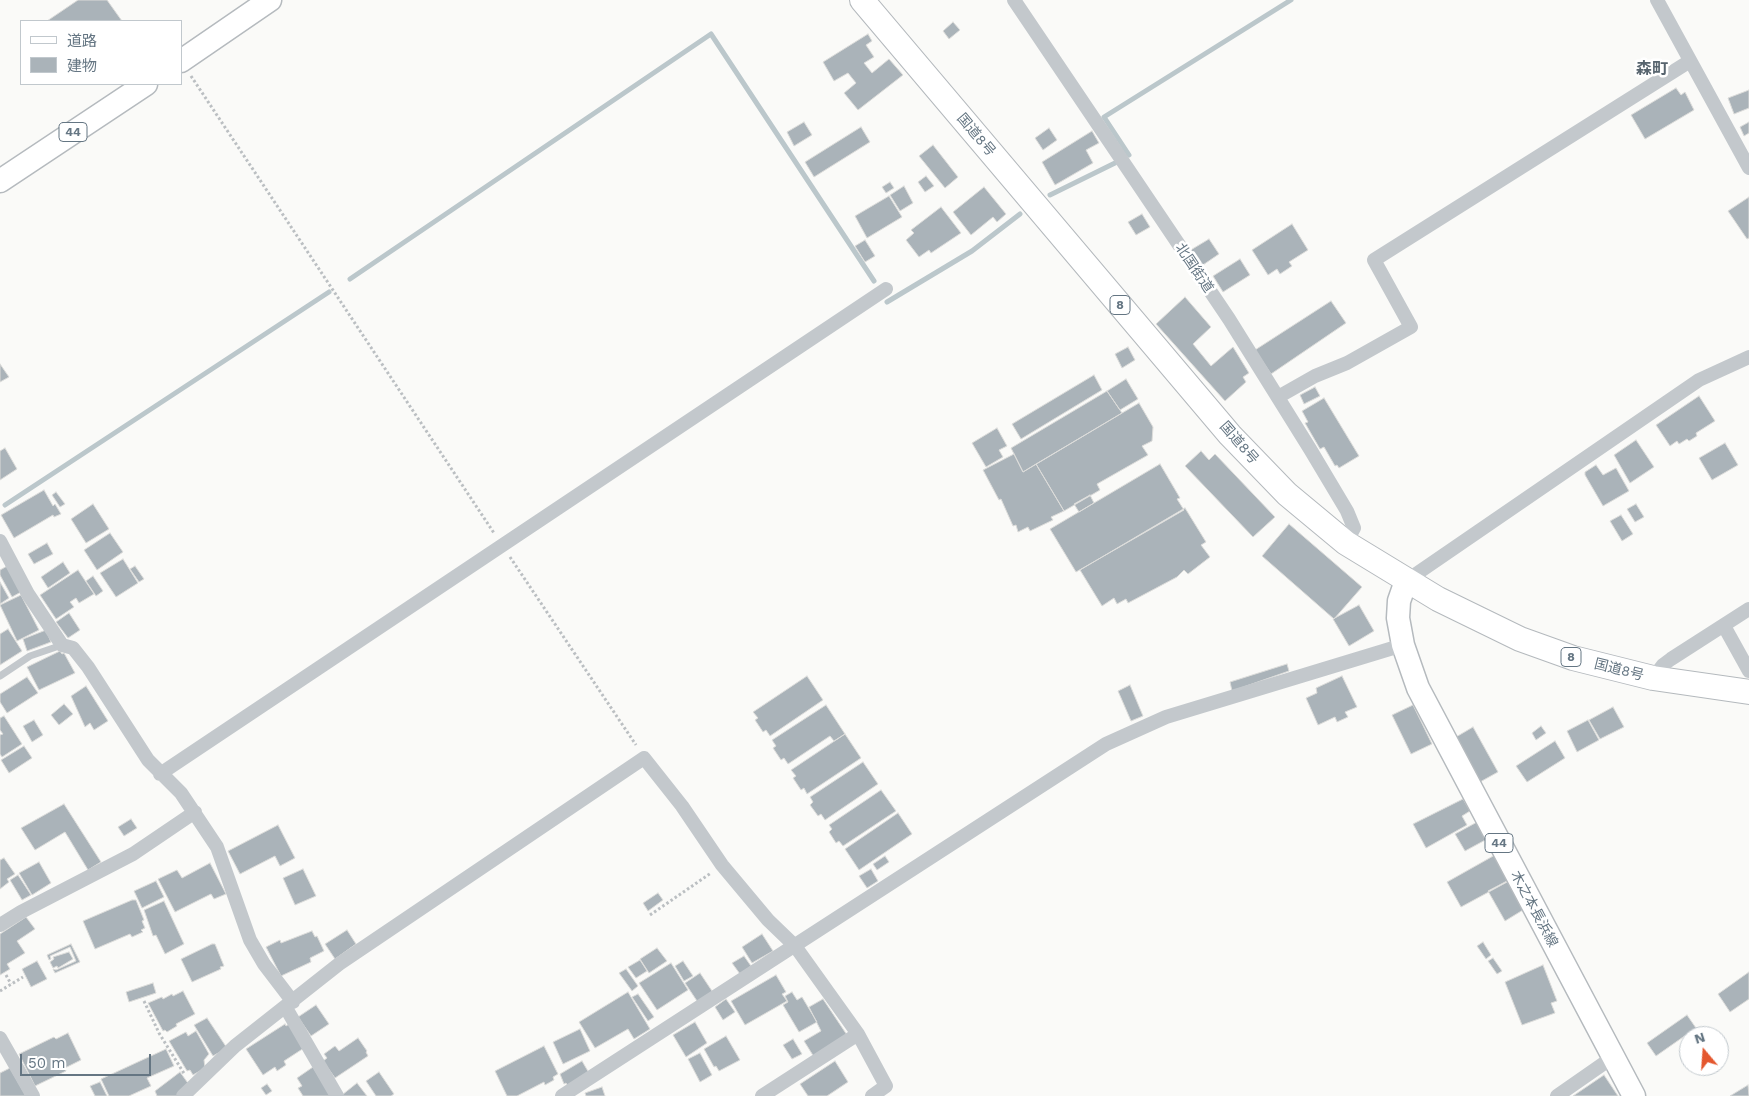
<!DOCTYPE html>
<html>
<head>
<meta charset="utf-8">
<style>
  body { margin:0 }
  #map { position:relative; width:1749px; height:1096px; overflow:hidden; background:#fafaf8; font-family:"Work Sans","Noto Sans JP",sans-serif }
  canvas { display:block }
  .legend { position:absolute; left:20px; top:20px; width:162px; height:65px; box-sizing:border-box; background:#fff; border:1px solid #c1c8cd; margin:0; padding:6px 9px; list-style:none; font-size:15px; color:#657683 }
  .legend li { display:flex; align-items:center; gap:10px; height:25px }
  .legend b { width:25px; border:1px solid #c1c8cd }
  .north { position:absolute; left:1679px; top:1026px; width:50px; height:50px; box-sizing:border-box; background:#fff; border:1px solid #c1c8cd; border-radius:50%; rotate:342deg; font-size:14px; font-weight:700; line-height:20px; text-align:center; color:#657683 }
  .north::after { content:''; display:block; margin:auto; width:18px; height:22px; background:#e4572e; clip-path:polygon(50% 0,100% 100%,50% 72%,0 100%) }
  .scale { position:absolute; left:20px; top:1054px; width:131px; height:22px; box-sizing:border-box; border:2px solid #657683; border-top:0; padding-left:6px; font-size:15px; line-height:18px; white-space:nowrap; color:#657683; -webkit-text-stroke:4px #fff; paint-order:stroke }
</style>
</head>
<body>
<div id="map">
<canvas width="1749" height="1096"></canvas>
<ul class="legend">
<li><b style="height:6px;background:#fff"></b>道路</li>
<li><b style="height:14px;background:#aab3b9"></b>建物</li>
</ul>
<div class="north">N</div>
<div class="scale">50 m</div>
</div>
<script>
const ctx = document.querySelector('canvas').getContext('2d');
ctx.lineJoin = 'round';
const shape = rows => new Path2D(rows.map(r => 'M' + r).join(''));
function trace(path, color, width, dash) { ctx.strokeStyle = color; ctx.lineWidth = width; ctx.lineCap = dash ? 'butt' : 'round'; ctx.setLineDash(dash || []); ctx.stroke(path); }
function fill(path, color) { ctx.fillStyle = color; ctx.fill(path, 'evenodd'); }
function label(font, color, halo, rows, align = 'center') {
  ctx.font = font + ' "Work Sans","Noto Sans JP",sans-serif'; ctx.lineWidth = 5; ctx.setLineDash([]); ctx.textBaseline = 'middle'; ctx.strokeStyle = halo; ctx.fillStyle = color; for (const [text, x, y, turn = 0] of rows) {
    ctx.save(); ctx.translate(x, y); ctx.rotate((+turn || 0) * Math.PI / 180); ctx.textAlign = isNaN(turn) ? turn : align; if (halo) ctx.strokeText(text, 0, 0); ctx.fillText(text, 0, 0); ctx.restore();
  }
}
trace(shape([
  [1129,155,1104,117,1291,0],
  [1050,195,1115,163],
  [350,279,711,34,874,281],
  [887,302,972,251,1020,214],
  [5,505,329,292]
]), '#bbc7cb', 5);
const building = shape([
  [78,0,107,0,122,21,47,21,78,0],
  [953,22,960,30,949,39,943,31,953,22],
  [868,34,872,41,866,45,874,57,864,63,872,73,889,59,903,75,858,110,844,93,856,83,848,73,834,81,823,62,868,34],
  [1676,88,1681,95,1685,92,1694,110,1645,139,1631,115,1676,88],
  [1749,90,1749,108,1734,114,1728,98,1749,90],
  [804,122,812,135,794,146,787,132,804,122],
  [1749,122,1749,133,1744,136,1740,127,1749,122],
  [861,127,870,142,814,177,805,162,861,127],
  [1049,128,1057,140,1043,150,1035,138,1049,128],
  [1092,131,1099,143,1086,150,1093,163,1055,185,1042,162,1092,131],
  [933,145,958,177,945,188,919,156,933,145],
  [926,176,934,186,925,192,918,182,926,176],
  [890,182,894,188,886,193,882,187,890,182],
  [904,186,913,203,900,211,890,195,904,186],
  [984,187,1006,214,997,222,993,217,971,235,953,212,984,187],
  [889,196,902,217,867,238,855,216,889,196],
  [1749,197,1749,238,1747,239,1728,211,1749,197],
  [941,207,961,233,931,253,929,250,919,257,906,240,914,233,911,230,941,207],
  [1142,214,1150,227,1136,235,1128,222,1142,214],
  [1292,224,1308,250,1289,262,1292,266,1280,274,1277,269,1268,275,1252,250,1292,224],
  [1209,239,1219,254,1200,267,1189,251,1209,239],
  [865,240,875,256,865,262,855,246,865,240],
  [1240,259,1250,275,1223,292,1213,276,1240,259],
  [1185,297,1211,327,1193,344,1211,366,1233,347,1249,373,1243,377,1246,382,1225,401,1156,324,1185,297],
  [1331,301,1346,323,1271,374,1255,350,1331,301],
  [1128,347,1135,360,1122,368,1115,354,1128,347],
  [0,364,9,377,0,382,0,364],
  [1094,375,1102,390,1021,439,1012,424,1094,375],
  [1126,379,1138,399,1120,410,1107,391,1126,379],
  [1315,387,1320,396,1304,404,1300,395,1315,387],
  [1107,391,1122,413,1023,472,1011,448,1107,391],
  [1699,396,1715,421,1696,433,1697,436,1689,441,1687,439,1679,444,1677,441,1670,446,1656,425,1699,396],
  [1324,398,1359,456,1339,468,1337,465,1335,466,1324,447,1320,449,1305,423,1308,422,1302,411,1324,398],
  [1139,403,1153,427,1152,441,1142,446,1148,455,1097,484,1100,490,1064,511,1036,464,1139,403],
  [997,428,1007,446,999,450,1003,457,986,467,972,443,997,428],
  [1636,440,1654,467,1630,483,1614,455,1636,440],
  [1725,443,1738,465,1712,480,1699,458,1725,443],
  [5,448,17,469,0,480,0,451,5,448],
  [1201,451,1209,460,1215,454,1275,517,1253,537,1185,466,1201,451],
  [1014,454,1023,472,1036,464,1064,511,1051,517,1053,520,1030,531,1028,527,1018,532,1016,525,1013,526,1001,499,999,500,983,470,1014,454],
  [1160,464,1180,498,1177,499,1184,510,1076,572,1050,529,1160,464],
  [1596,465,1603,475,1616,468,1629,491,1603,506,1585,475,1585,472,1596,465],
  [44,490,53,506,55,504,61,514,54,517,53,515,14,538,1,515,44,490],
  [56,492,65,504,60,507,52,495,56,492],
  [1090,495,1094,503,1079,512,1074,504,1090,495],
  [93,504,109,529,86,543,71,519,93,504],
  [1636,504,1644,517,1635,522,1627,509,1636,504],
  [1185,508,1206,542,1201,545,1210,557,1188,574,1184,570,1177,577,1128,603,1126,599,1117,604,1114,598,1102,606,1080,570,1185,508],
  [1621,515,1633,534,1622,541,1610,521,1621,515],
  [1289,524,1362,587,1334,619,1262,556,1289,524],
  [110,533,123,552,97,570,84,550,110,533],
  [47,543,53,554,34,564,28,554,47,543],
  [123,559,138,583,116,597,100,573,123,559],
  [63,562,70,573,48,588,41,577,63,562],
  [9,565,21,592,12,597,0,575,0,570,9,565],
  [135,566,144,579,139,582,130,569,135,566],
  [78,570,94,594,79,603,76,598,70,602,74,607,56,619,40,595,78,570],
  [93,576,103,591,96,596,86,581,93,576],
  [0,582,9,598,0,604,0,582],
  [21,595,39,630,17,641,0,605,21,595],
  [1359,605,1374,631,1349,646,1333,619,1359,605],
  [69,613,80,630,68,638,56,622,69,613],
  [8,629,22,651,0,665,0,634,8,629],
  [46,630,51,642,27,651,23,639,46,630],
  [60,651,62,654,64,653,75,673,39,690,27,667,60,651],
  [1287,664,1289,671,1232,691,1230,682,1287,664],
  [807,676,823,700,770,736,766,730,763,732,755,720,758,718,753,712,807,676],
  [1342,676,1357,707,1345,712,1348,717,1337,722,1335,717,1318,725,1306,698,1317,693,1316,688,1342,676],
  [27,677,38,693,7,713,0,702,0,694,27,677],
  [1130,685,1143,716,1131,721,1118,691,1130,685],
  [86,686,108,721,94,730,90,723,85,727,71,696,86,686],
  [64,704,73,714,59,725,51,715,64,704],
  [826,705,845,734,834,741,830,736,788,764,784,758,781,760,773,748,776,746,772,740,826,705],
  [1413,705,1432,744,1411,754,1392,715,1413,705],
  [1613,707,1624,727,1600,739,1589,720,1613,707],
  [4,716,22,744,2,757,0,754,0,735,3,734,0,730,0,718,4,716],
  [34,720,43,735,32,742,23,726,34,720],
  [1588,720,1599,740,1577,752,1567,731,1588,720],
  [1541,726,1546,733,1536,740,1532,733,1541,726],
  [1473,727,1498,772,1480,782,1456,737,1473,727],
  [845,734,861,758,807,794,804,788,801,790,793,778,796,776,791,770,845,734],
  [1555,741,1565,758,1527,782,1516,766,1555,741],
  [24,746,32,758,9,773,1,760,24,746],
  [863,762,878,784,825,820,821,814,818,816,810,805,813,802,810,797,863,762],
  [881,790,896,811,843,846,839,841,836,843,829,832,832,829,829,825,881,790],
  [1463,799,1470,811,1462,816,1467,825,1426,848,1413,824,1463,799],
  [64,804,101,862,88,870,65,832,35,850,21,828,64,804],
  [898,813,912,834,859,870,845,849,898,813],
  [131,819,137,828,124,836,118,827,131,819],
  [1479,821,1489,838,1465,851,1455,834,1479,821],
  [278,825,295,858,280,866,275,856,240,874,228,851,278,825],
  [1495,855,1509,881,1461,907,1447,882,1495,855],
  [885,856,889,862,877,870,873,864,885,856],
  [4,858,15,874,7,879,9,882,0,889,0,860,4,858],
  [39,862,51,883,32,895,19,873,39,862],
  [210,863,226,894,214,899,211,894,175,912,158,879,177,870,182,878,210,863],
  [303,869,316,896,295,905,283,878,303,869],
  [871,869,878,881,867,888,859,876,871,869],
  [18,875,31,895,22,900,10,880,18,875],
  [156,881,164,897,142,908,134,891,156,881],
  [1507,881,1523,910,1505,921,1488,891,1507,881],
  [658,893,663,900,648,911,643,903,658,893],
  [132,900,136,900,144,920,142,921,145,928,141,930,143,932,132,937,130,934,95,949,83,921,132,900],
  [164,901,184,944,165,954,156,935,153,936,144,910,164,901],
  [26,917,35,929,17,941,25,953,7,964,10,969,0,975,0,934,26,917],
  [347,930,356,944,335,959,325,944,347,930],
  [312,931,315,937,317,936,324,951,310,958,311,962,281,976,266,947,280,940,281,943,312,931],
  [762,934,773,951,752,963,742,947,762,934],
  [1483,942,1491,955,1486,959,1477,946,1483,942],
  [71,944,80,962,55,973,53,969,56,970,76,961,70,947,50,956,51,959,49,960,47,955,71,944],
  [212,944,215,944,224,966,220,967,221,969,192,982,181,959,212,944],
  [657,948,667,961,649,973,640,959,657,948],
  [69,952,73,959,58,968,57,966,53,968,50,962,54,959,53,957,69,952],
  [744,956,751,966,740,974,732,963,744,956],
  [1493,958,1502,971,1497,974,1488,961,1493,958],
  [640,960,647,971,636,978,628,967,640,960],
  [37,961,47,979,31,987,22,969,37,961],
  [683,961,693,976,684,981,675,966,683,961],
  [671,963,688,990,657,1010,639,983,671,963],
  [1543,965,1557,1001,1551,1003,1555,1013,1522,1025,1505,982,1543,965],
  [626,969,638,986,632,991,619,973,626,969],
  [1749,972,1749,999,1730,1012,1718,994,1749,972],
  [700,973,714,994,699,1004,685,983,700,973],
  [776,975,786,992,782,994,787,1001,745,1025,731,1001,776,975],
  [153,983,156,993,129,1002,126,992,153,983],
  [183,991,195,1014,176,1024,177,1026,167,1032,165,1030,163,1031,148,1003,162,997,163,999,172,994,173,996,183,991],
  [628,992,650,1029,634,1039,628,1029,595,1048,579,1022,628,992],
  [792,992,797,1000,802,997,817,1022,799,1032,783,1005,788,1002,785,996,792,992],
  [638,994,654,1017,648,1021,632,997,638,994],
  [726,999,735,1012,723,1020,715,1007,726,999],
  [823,999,847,1035,814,1057,804,1041,821,1031,809,1007,823,999],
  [316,1005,329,1024,311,1036,298,1017,316,1005],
  [1687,1015,1696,1028,1656,1056,1647,1043,1687,1015],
  [207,1018,227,1048,213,1056,194,1025,207,1018],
  [695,1022,707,1043,686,1057,673,1035,695,1022],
  [285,1024,286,1026,289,1024,304,1048,284,1061,286,1065,277,1071,275,1067,263,1075,246,1049,285,1024],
  [580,1029,590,1051,563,1064,553,1042,580,1029],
  [196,1031,209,1054,204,1060,205,1068,193,1075,190,1070,187,1071,169,1041,186,1032,188,1036,196,1031],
  [68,1033,81,1060,65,1068,66,1071,35,1086,19,1054,54,1037,56,1039,68,1033],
  [726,1036,740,1060,719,1071,716,1066,714,1067,704,1049,726,1036],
  [358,1038,367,1051,366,1052,368,1056,335,1078,323,1061,327,1058,324,1054,335,1046,339,1051,358,1038],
  [793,1039,802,1054,792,1059,783,1045,793,1039],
  [544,1046,558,1074,553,1077,554,1080,545,1085,544,1082,517,1096,507,1096,495,1071,544,1046],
  [166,1049,174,1066,147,1078,151,1086,129,1096,109,1096,101,1079,166,1049],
  [700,1053,712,1075,700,1082,688,1059,700,1053],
  [582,1061,589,1073,568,1086,566,1083,564,1084,560,1074,582,1061],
  [835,1061,848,1082,827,1096,808,1096,800,1084,835,1061],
  [313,1067,331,1096,303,1096,298,1088,302,1086,297,1078,313,1067],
  [10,1068,26,1096,0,1096,0,1073,10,1068],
  [180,1072,190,1086,177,1096,157,1096,155,1091,180,1072],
  [379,1072,394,1094,391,1096,376,1096,366,1081,379,1072],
  [1604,1075,1618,1096,1573,1096,1604,1075],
  [100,1082,107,1096,95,1096,90,1086,100,1082],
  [357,1083,367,1096,342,1096,342,1095,357,1083],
  [267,1084,272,1091,266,1095,261,1088,267,1084],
  [1748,1085,1749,1096,1730,1096,1748,1085],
  [602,1087,605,1096,586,1096,585,1093,602,1087]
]);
fill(building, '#aab3b9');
trace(building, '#dcdcda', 1);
const primary = shape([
  [181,61,270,0],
  [0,181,146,84],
  [1406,581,1399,601,1398,618,1403,645,1418,688,1634,1096]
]);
const trunk = shape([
  [862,0,1230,435,1287,494,1346,543,1438,599,1520,639,1573,658,1653,678,1749,692]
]);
trace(primary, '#b5babe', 25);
trace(trunk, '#b4b9bd', 26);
trace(shape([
  [191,76,494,533],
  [510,557,636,745],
  [650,915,711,873],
  [6,975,11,984],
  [0,991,23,977],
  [144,1001,159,1033,185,1075]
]), '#bbbfc2', 3, [2.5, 2.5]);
trace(shape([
  [0,676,30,656,62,645]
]), '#c3c8cc', 7);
trace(shape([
  [1014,0,1229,319,1310,449,1347,511,1354,528,1346,543],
  [1657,0,1749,168],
  [1278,397,1315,376,1347,363,1411,327,1374,260,1690,61],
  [0,541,28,594,62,645,73,648,88,667,148,760,181,793,217,847,250,940,264,964,293,1002],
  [1406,581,1699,380,1749,357],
  [1724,626,1749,671],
  [1653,678,1663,665,1671,659,1749,609],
  [160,774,886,289],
  [0,925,21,912,133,854,195,812],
  [286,1008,337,1096],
  [0,1038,33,1096],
  [183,1096,235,1046,339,964,644,758,682,806,722,865,768,920,795,946,858,1034,886,1086,872,1096],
  [562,1096,1106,744,1166,717,1403,645],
  [762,1096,858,1034],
  [1557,1096,1613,1057]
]), '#c3c8cc', 14);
trace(primary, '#fff', 22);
trace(trunk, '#fff', 24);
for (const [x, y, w] of [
  [73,132,28],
  [1120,305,20],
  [1571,657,20],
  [1499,843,28]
]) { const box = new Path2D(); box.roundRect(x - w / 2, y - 9.5, w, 19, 4); ctx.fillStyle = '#fff'; ctx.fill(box); trace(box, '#657683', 1); }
label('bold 12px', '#657683', null, [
  ["44",73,132],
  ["8",1120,305],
  ["8",1571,657],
  ["44",1499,843]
]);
label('14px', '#657683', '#fff', [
  ["国道8号",976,135,50],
  ["北国街道",1194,268,56],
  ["国道8号",1239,443,49],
  ["国道8号",1619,670,14],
  ["木之本長浜線",1534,909,62]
]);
label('bold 16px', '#57646e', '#fff', [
  ["森町",1652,69]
]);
</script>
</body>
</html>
